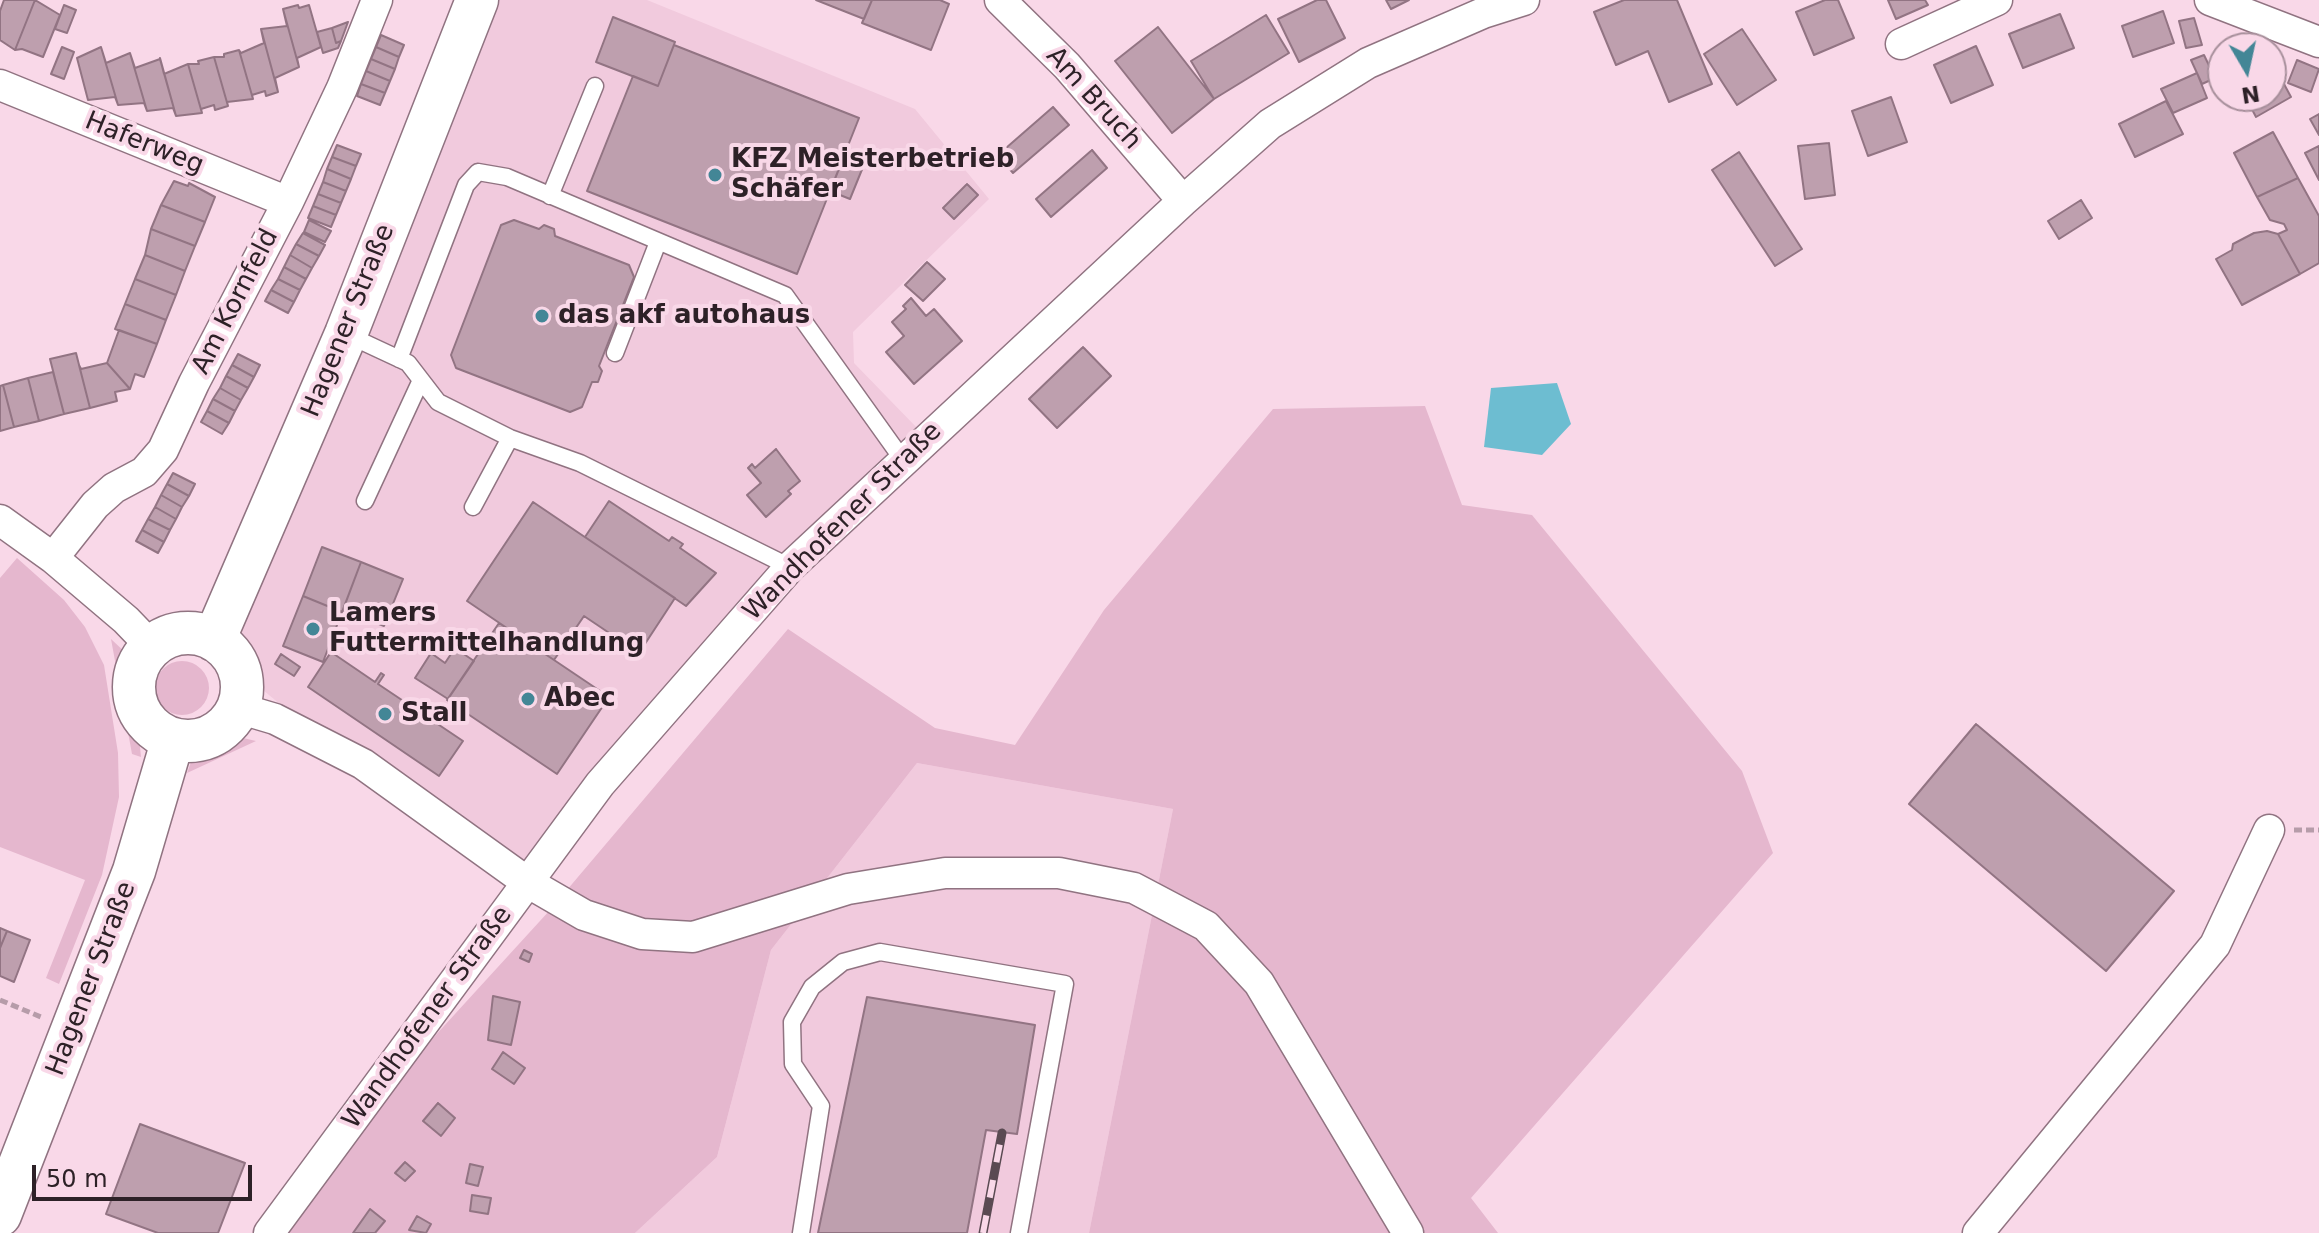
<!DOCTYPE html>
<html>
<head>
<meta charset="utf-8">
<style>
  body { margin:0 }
  #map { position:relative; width:2319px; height:1233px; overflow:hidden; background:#f9d8e8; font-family:"DejaVu Sans",sans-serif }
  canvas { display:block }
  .north { position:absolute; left:2207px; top:32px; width:80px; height:80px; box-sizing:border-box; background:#f9d8e8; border:2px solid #a78f9b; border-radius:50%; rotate:171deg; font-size:22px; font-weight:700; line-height:32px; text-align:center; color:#2d2127 }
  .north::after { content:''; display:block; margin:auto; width:28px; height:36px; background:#438696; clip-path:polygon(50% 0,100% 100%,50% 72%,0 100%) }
  .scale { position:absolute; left:32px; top:1165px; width:220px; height:36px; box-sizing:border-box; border:4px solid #2d2127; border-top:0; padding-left:10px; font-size:24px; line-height:28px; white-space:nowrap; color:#2d2127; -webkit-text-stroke:6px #f9d8e8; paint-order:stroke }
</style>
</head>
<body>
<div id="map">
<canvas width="2319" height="1233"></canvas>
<div class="north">N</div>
<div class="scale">50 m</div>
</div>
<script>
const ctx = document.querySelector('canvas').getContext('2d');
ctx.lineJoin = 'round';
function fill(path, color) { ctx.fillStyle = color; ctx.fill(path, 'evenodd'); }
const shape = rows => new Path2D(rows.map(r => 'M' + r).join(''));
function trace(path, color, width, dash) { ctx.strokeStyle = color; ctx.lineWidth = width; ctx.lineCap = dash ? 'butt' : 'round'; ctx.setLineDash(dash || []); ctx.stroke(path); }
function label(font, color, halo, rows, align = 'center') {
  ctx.font = font + ' "DejaVu Sans",sans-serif'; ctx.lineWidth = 8; ctx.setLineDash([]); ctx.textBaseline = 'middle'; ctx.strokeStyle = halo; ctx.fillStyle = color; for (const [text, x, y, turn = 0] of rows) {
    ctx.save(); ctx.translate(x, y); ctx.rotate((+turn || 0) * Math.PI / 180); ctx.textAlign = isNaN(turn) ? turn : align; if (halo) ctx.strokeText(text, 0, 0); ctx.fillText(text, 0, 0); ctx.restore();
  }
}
fill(shape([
  [498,0,647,0,915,109,989,199,853,332,854,363,920,431,516,876,384,775,281,705,251,680,238,637],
  [917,763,1173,809,1089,1233,635,1233,717,1157,771,950]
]), '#f1cadd');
fill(shape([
  [1425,406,1462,505,1532,515,1742,771,1773,853,1471,1198,1498,1233,1089,1233,1173,809,917,763,771,950,717,1157,635,1233,275,1233,359,1119,550,910,788,629,935,728,1015,745,1104,610,1273,409],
  [17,558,64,600,85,627,104,665,118,753,119,797,102,875,59,984,46,978,85,880,0,847,0,578],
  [111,639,128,655,122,673,123,697,127,714,138,727,141,757,132,754],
  '155 688a27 27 0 1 1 54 0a27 27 0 1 1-54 0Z',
  [230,735,256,741,187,773,191,762,212,741]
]), '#e5b7ce');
fill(shape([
  [1557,383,1571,424,1542,455,1484,447,1491,388]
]), '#6dbdd1');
const building = shape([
  [4,0,35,0,15,50,0,40,0,11,4,0],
  [35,0,60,15,43,57,22,49,15,50,35,0],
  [816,0,872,0,864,19,816,0],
  [872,0,940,0,949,4,931,50,862,23,872,0],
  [1317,0,1326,0,1345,38,1299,62,1278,19,1317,0],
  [1386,0,1409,0,1391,9,1386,0],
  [1624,0,1677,0,1712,84,1669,102,1648,51,1616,65,1594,12,1624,0],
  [1825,0,1838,0,1854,38,1814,55,1796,12,1825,0],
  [1888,0,1925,0,1928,5,1896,19,1888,0],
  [64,5,76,10,67,33,55,29,64,5],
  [298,5,299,8,309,5,321,47,297,58,299,67,283,9,298,5],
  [283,9,299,67,275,78,278,92,261,29,287,26,283,9],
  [2163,11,2174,43,2133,57,2122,26,2163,11],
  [2060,14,2074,48,2023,68,2009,34,2060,14],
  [1266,15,1289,53,1214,99,1191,61,1266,15],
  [613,17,675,42,658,86,596,62,613,17],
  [2194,18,2202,45,2186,48,2179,21,2194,18],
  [348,22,341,41,336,43,332,28,348,22],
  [1158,27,1214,99,1172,133,1115,61,1158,27],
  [332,28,336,43,341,41,338,48,323,53,317,32,332,28],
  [261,29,278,92,266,96,265,91,252,95,253,99,239,50,241,53,264,43,261,29],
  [1742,29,1776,80,1737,105,1704,54,1742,29],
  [381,35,404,45,399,57,376,47,381,35],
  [674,45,859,118,797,274,587,191,633,76,658,86,674,45],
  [1976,46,1993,85,1951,103,1934,65,1976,46],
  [62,47,74,52,64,79,51,74,62,47],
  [101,47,118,105,115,97,88,100,77,58,101,47],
  [101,47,106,63,130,53,147,111,144,103,118,105,101,47],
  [376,47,399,57,395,69,371,59,376,47],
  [239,50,253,99,227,102,228,106,214,57,224,57,224,54,239,50],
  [130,53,135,68,160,59,176,116,173,108,147,111,130,53],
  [2204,55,2215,78,2202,84,2191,60,2204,55],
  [214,57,228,106,215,110,214,105,201,109,202,113,188,64,199,64,198,61,214,57],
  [160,58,164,74,188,64,202,113,176,116,160,58],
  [371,59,395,69,390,81,366,71,371,59],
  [2271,60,2291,97,2256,117,2245,96,2271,96,2271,60],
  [2297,60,2319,69,2311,92,2288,83,2297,60],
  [366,71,390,81,385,93,361,84,366,71],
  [2197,73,2207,98,2173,113,2161,89,2197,73],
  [361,84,385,93,380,105,357,96,361,84],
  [1891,97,1907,142,1868,156,1852,111,1891,97],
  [2166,101,2183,134,2135,157,2119,124,2166,101],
  [1053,107,1069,125,1013,173,998,155,1053,107],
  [2319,114,2319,135,2310,119,2319,114],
  [2273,132,2298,178,2257,197,2234,153,2273,132],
  [1829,143,1835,195,1805,199,1798,146,1829,143],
  [337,145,361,154,356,166,332,157,337,145],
  [2319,146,2319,180,2305,153,2319,146],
  [1092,150,1107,168,1051,217,1036,199,1092,150],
  [1739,152,1802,249,1775,266,1712,170,1739,152],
  [332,157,356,166,351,179,327,169,332,157],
  [843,159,863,167,850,199,830,191,843,159],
  [327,169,351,179,346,191,323,182,327,169],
  [2298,178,2319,216,2319,263,2300,274,2278,234,2287,230,2284,224,2270,220,2257,197,2298,178],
  [174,181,188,186,189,183,215,197,205,222,161,205,174,181],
  [323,182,346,191,341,203,318,194,323,182],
  [967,184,978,195,954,219,943,208,967,184],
  [318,194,341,203,336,215,313,206,318,194],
  [2081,200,2092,218,2059,239,2048,221,2081,200],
  [161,205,205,222,195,246,151,229,161,205],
  [313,206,336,215,331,227,308,218,313,206],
  [309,220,331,231,325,242,304,232,309,220],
  [514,220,539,229,544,225,554,229,555,236,629,265,634,277,599,366,602,371,598,382,592,382,582,407,570,412,456,368,451,355,501,225,514,220],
  [151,229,195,246,185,271,145,255,151,229],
  [2267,231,2278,234,2300,274,2242,305,2216,259,2232,250,2233,244,2254,233,2267,231],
  [303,233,325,245,319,256,296,244,303,233],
  [296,244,319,256,312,268,290,255,296,244],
  [145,255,185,271,176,295,135,279,145,255],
  [290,255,312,268,306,279,284,267,290,255],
  [927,262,945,279,923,301,905,285,927,262],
  [284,267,306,279,300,290,278,279,284,267],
  [135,279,176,295,166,320,125,304,135,279],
  [278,279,300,290,294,302,271,290,278,279],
  [271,290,294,302,288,313,265,301,271,290],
  [911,298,926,316,934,309,962,341,914,384,886,352,904,336,892,322,906,309,903,306,911,298],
  [125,304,166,320,157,344,115,329,125,304],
  [119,330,157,344,144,377,135,374,130,389,107,363,119,330],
  [1083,347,1111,376,1057,428,1029,399,1083,347],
  [76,353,90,408,64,414,50,359,76,353],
  [238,354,260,365,254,377,232,365,238,354],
  [107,363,130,389,115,392,117,401,90,408,79,365,81,369,107,363],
  [232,365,254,377,248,388,226,376,232,365],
  [53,372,64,414,39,421,28,378,53,372],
  [226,376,248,388,241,400,220,388,226,376],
  [28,378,39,421,14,427,3,385,28,378],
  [3,385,14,427,0,431,0,386,3,385],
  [220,388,241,400,235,411,213,399,220,388],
  [213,399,235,411,229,423,207,411,213,399],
  [207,411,229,423,222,434,201,422,207,411],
  [776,449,800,481,788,491,791,494,766,517,747,495,761,483,748,468,752,464,755,468,776,449],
  [173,473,195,484,189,496,167,484,173,473],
  [167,484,189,496,182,507,161,495,167,484],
  [161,495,182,507,176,519,155,507,161,495],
  [609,501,669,541,672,537,683,544,680,548,716,573,686,606,585,537,609,501],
  [533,502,675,598,639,653,584,616,554,660,467,601,533,502],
  [155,507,176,519,170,530,148,519,155,507],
  [148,519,170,530,164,542,142,530,148,519],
  [142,530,164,542,158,553,136,541,142,530],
  [322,547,361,562,342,612,303,596,322,547],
  [361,562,403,579,384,626,343,610,361,562],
  [303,596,342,612,323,662,283,646,303,596],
  [499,623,609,697,557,774,447,700,499,623],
  [455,648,474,661,448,699,415,678,431,653,445,663,455,648],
  [331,652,375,682,381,673,384,675,378,684,463,741,439,776,308,687,331,652],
  [281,654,300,667,294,676,275,664,281,654],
  [1976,724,2174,891,2106,971,1909,804,1976,724],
  [0,928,7,931,0,948,0,928],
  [7,931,30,940,14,982,0,976,0,948,7,931],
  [524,950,532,954,529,962,520,958,524,950],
  [493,996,520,1002,511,1045,488,1040,493,996],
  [867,997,1035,1025,1017,1134,986,1130,967,1233,818,1233,867,997],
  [503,1052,525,1068,514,1084,492,1069,503,1052],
  [438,1103,455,1118,441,1136,423,1121,438,1103],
  [140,1124,245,1163,218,1233,158,1233,106,1214,140,1124],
  [405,1162,415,1171,405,1181,395,1173,405,1162],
  [470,1164,483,1167,478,1186,466,1183,470,1164],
  [472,1195,491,1198,488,1214,470,1211,472,1195],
  [370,1209,385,1221,375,1233,353,1233,370,1209],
  [417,1216,431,1224,426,1233,409,1230,417,1216]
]);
fill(building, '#be9fae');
trace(building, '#927483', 2);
const service = shape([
  [550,196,595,86],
  [348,335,408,363,438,402,510,438,580,463,790,567],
  [615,353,658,242],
  [399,359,466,185,478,172,507,177,785,295,903,460],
  [365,501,421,380],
  [473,507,510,438],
  [801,1233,821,1106,793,1064,792,1022,812,987,843,962,880,952,1065,984,1019,1233]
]);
const minor = shape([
  [1000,0,1067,66,1183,201],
  [2210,0,2319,42],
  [1901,44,1997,0],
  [0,85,288,202],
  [0,520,53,558,126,620,152,647],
  [53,558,95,505,114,488,144,472,163,450,194,383,288,202,342,88,377,0],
  [238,708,275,719,363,764,527,882,584,915,642,934,693,937,848,889,945,873,1059,873,1134,888,1206,926,1259,983,1408,1233],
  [269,1233,600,784,790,567,1183,201,1270,124,1368,63,1483,13,1524,0],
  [1978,1233,2215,945,2269,830]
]);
const secondary = shape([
  '134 687a54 54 0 1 1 108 0a54 54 0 1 1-108 0Z',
  [214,640,346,334,477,0],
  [0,1215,134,871,173,739]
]);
trace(service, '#907381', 19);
trace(minor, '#907381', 33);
trace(secondary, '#907381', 45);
trace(shape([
  [2294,830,2319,830],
  [0,1000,41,1017]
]), '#b69ca9', 5, [8, 4]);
trace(service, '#fff', 16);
trace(minor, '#fff', 30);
trace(secondary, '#fff', 42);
const rail = shape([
  [983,1233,1002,1133]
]);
trace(rail, '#5a4a52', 9);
trace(rail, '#f9d8e8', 6, [18]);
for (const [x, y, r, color] of [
  [715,175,8,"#438696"],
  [542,316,8,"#438696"],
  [313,629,8,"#438696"],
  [528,699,8,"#438696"],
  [385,714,8,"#438696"]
]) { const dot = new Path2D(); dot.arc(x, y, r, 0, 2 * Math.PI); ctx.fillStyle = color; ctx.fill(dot); trace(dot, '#f9d8e8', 3); }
label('26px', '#2d2127', '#f9d8e8', [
  ["Am Bruch",1093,99,48],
  ["Haferweg",144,144,22],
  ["Am Kornfeld",236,302,-63],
  ["Hagener Straße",349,321,-68],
  ["Wandhofener Straße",843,522,-45],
  ["Hagener Straße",92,979,-69],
  ["Wandhofener Straße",428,1018,-54]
]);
label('bold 26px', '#2d2127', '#f9d8e8', [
  ["KFZ Meisterbetrieb",731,160],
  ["Schäfer",731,190],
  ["das akf autohaus",558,316],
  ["Lamers",329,614],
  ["Futtermittelhandlung",329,644],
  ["Abec",544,699],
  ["Stall",401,714]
], 'left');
</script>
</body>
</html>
